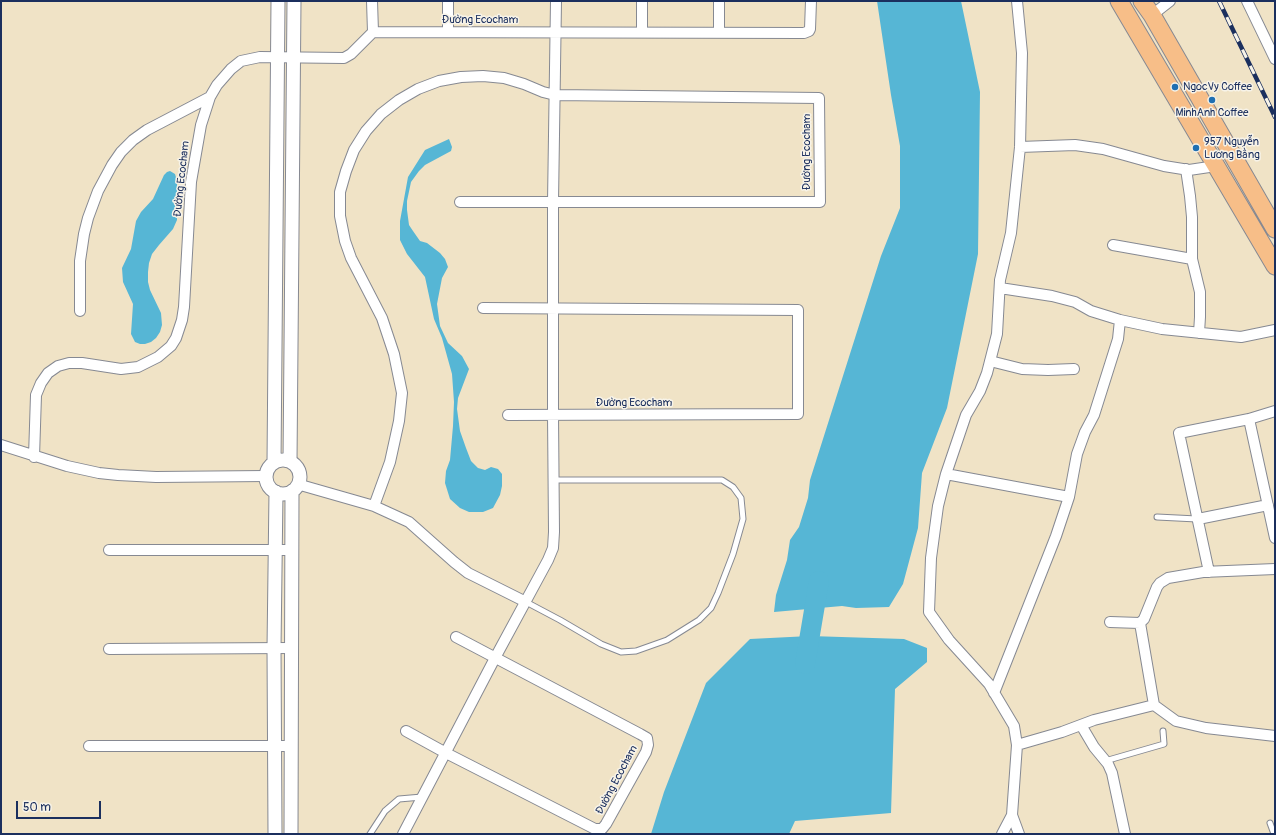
<!DOCTYPE html>
<html>
<head>
<meta charset="utf-8">
<style>
  body { margin:0 }
  #map { position:relative; width:1276px; height:835px; overflow:hidden; background:#f0e3c6; font-family:Pangolin,sans-serif }
  canvas { display:block }
  .frame { position:absolute; inset:0; border:2px solid #1b2f5e; pointer-events:none }
  .scale { position:absolute; left:16px; top:801px; width:85px; height:18px; box-sizing:border-box; border:2px solid #1b2f5e; border-top:0; padding-left:5px; font-size:12px; line-height:14px; white-space:nowrap; color:#1b2f5e; -webkit-text-stroke:3px #f7f3e8; paint-order:stroke }
</style>
</head>
<body>
<div id="map">
<canvas width="1276" height="835"></canvas>
<div class="frame"></div>
<div class="scale">50 m</div>
</div>
<script>
const ctx = document.querySelector('canvas').getContext('2d');
ctx.lineJoin = 'round';
function fill(path, color) { ctx.fillStyle = color; ctx.fill(path, 'evenodd'); }
const shape = rows => new Path2D(rows.map(r => 'M' + r).join(''));
function trace(path, color, width, dash) { ctx.strokeStyle = color; ctx.lineWidth = width; ctx.lineCap = dash ? 'butt' : 'round'; ctx.setLineDash(dash || []); ctx.stroke(path); }
function label(font, color, halo, rows, align = 'center') {
  ctx.font = font + ' Pangolin,sans-serif'; ctx.lineWidth = 3; ctx.setLineDash([]); ctx.textBaseline = 'middle'; ctx.strokeStyle = halo; ctx.fillStyle = color; for (const [text, x, y, turn = 0] of rows) {
    ctx.save(); ctx.translate(x, y); ctx.rotate((+turn || 0) * Math.PI / 180); ctx.textAlign = isNaN(turn) ? turn : align; if (halo) ctx.strokeText(text, 0, 0); ctx.fillText(text, 0, 0); ctx.restore();
  }
}
fill(shape([
  [877,1,961,1,980,92,978,254,947,408,922,473,918,528,903,584,889,607,856,608,842,606,774,612,776,595,787,560,790,540,799,527,808,498,810,480,881,256,900,208,900,146,891,95],
  [449,139,452,147,451,151,425,165,419,171,411,182,407,201,407,210,409,225,413,231,420,241,427,243,440,253,445,259,448,267,442,278,437,304,440,326,448,343,462,356,469,369,458,398,457,409,460,431,466,448,471,461,478,468,485,470,491,467,498,469,502,474,502,486,500,495,493,508,483,512,469,512,460,508,450,499,445,483,446,471,450,460,453,426,454,402,452,374,442,338,434,319,425,277,407,254,400,240,400,221,408,177,425,150],
  [170,171,175,174,177,181,177,220,173,229,159,245,152,254,149,263,148,272,148,282,150,290,161,313,162,325,160,332,156,338,151,342,145,344,140,344,135,342,131,334,133,304,123,282,122,268,131,249,136,221,141,212,153,199,164,175,167,172],
  [810,636,904,639,927,648,927,662,895,689,891,813,795,821,789,834,651,834,664,792,706,683,750,639]
]), '#56b6d5');
trace(shape([
  [810,609,810,636]
]), '#56b6d5', 3.5);
trace(shape([
  [805,664,819,581]
]), '#56b6d5', 20);
const service = shape([
  [1157,517,1197,519],
  [526,602,560,620,601,644,621,652,636,651,667,640,699,620,711,608,718,593,733,554,743,519,741,498,733,487,722,480,553,480],
  [1105,761,1164,744,1163,731],
  [1270,823,1274,834],
  [370,834,385,811,399,799,422,797]
]);
const minor = shape([
  [372,1,373,32],
  [448,1,448,32],
  [642,1,642,31],
  [1017,1,1022,53,1020,147,1011,233,1000,280,997,334,987,373,980,391,966,415,946,474,938,506,931,558,929,612,949,640,989,684,1014,726,1017,745,1012,815,1019,834],
  [1247,1,1275,59],
  [1152,15,1170,1],
  [719,32,719,1],
  [1020,147,1075,145,1103,149,1164,166,1189,170,1216,166],
  [1186,169,1190,196,1192,217,1192,259,1200,292,1200,317,1199,333],
  [1113,245,1192,259],
  [1000,288,1052,296,1075,302,1091,311,1120,320,1162,329,1241,337,1275,330],
  [483,308,798,310,798,414,508,415],
  [80,311,80,261,84,234,88,218,98,191,112,165,121,152,133,140,147,130,210,97],
  [990,361,1022,369,1048,370,1074,369],
  [1249,419,1275,538],
  [1,445,67,466,99,473,118,475,156,477,266,476],
  [34,457,36,395,41,383,48,373,58,366,69,363,82,363,121,369,138,367,158,357,171,346,176,338,182,320,184,307,191,182,201,125,210,97,217,85,231,69,241,61,260,57,344,58,351,54,373,32,804,33,809,31,810,29,811,1],
  [946,474,1069,497],
  [304,486,374,506,409,522,454,562,468,573,526,602],
  [374,506,390,462,399,421,402,393,394,354,382,318,351,258,345,241,340,216,340,192,346,171,354,150,366,131,381,114,399,100,418,89,439,81,461,77,483,76,504,78,524,84,543,92,555,95,819,98,820,202,460,202],
  [1198,519,1268,505],
  [109,550,292,550],
  [1209,572,1179,433,1249,419,1275,411],
  [1110,622,1140,623,1144,619,1157,587,1160,583,1168,578,1203,572,1275,569],
  [1140,623,1154,705],
  [109,649,291,648],
  [994,693,1056,536,1069,497,1077,454,1085,432,1094,415,1118,339,1120,320],
  [1081,725,1094,747,1108,764,1112,773,1125,834],
  [406,731,446,753,595,829,602,829,606,824,646,752,648,745,647,738,640,734,456,637],
  [1017,745,1062,732,1094,720,1154,705,1176,721,1206,728,1275,736],
  [89,746,291,746],
  [403,834,495,658,548,560,553,548,554,532,553,415,553,202,556,1],
  [1002,834,1012,815]
]);
const tertiary = shape([
  '266 477a17 17 0 1 1 34 0a17 17 0 1 1-34 0Z',
  [290,461,294,1],
  [274,462,278,1],
  [275,834,274,648,276,492],
  [291,834,292,491]
]);
const trunk = shape([
  [1119,1,1275,266],
  [1142,1,1152,15,1275,229]
]);
trace(service, '#868992', 7);
trace(minor, '#868992', 12);
trace(tertiary, '#868992', 15);
trace(trunk, '#868992', 19);
trace(service, '#fff', 5);
trace(minor, '#fff', 10);
trace(tertiary, '#fff', 13);
trace(trunk, '#f7be88', 17);
const rail = shape([
  [1219,1,1275,117]
]);
trace(rail, '#1b2f5e', 4.5);
trace(rail, '#f7f3e8', 3, [9]);
for (const [x, y, r, color] of [
  [1175,87,4,"#1f6fb2"],
  [1212,100,4,"#1f6fb2"],
  [1196,148,4,"#1f6fb2"]
]) { const dot = new Path2D(); dot.arc(x, y, r, 0, 2 * Math.PI); ctx.fillStyle = color; ctx.fill(dot); trace(dot, '#f7f3e8', 1.5); }
label('11px', '#1b2f5e', '#f7f3e8', [
  ["Đường Ecocham",480,20],
  ["Đường Ecocham",807,152,-90],
  ["Đường Ecocham",182,179,-84],
  ["Đường Ecocham",634,403],
  ["Đường Ecocham",617,780,-62]
]);
label('11px', '#1b2f5e', '#f7f3e8', [
  ["NgocVy Coffee",1183,87],
  ["MinhAnh Coffee",1212,113,"center"],
  ["957 Nguyễn",1204,142],
  ["Lương Bằng",1204,155]
], 'left');
</script>
</body>
</html>
